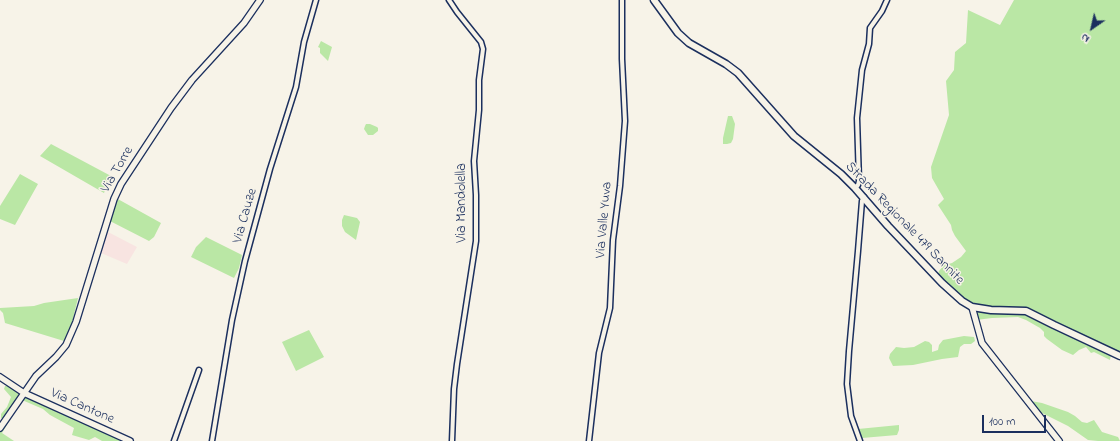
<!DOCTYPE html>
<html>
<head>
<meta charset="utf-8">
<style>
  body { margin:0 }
  #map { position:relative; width:1120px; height:441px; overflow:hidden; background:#f7f3e8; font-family:"Indie Flower",sans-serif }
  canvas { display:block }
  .north { position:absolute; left:1072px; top:8px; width:40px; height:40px; -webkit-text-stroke:3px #f7f3e8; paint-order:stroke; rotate:214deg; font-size:11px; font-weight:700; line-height:16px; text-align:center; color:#1b2f5e }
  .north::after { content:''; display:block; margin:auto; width:14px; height:18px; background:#1b2f5e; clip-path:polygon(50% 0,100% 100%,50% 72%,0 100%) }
  .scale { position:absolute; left:982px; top:415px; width:64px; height:18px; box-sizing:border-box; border:2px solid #1b2f5e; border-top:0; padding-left:5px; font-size:12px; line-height:14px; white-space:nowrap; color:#1b2f5e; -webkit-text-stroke:3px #f7f3e8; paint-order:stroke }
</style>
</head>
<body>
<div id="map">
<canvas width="1120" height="441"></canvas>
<div class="north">N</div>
<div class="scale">100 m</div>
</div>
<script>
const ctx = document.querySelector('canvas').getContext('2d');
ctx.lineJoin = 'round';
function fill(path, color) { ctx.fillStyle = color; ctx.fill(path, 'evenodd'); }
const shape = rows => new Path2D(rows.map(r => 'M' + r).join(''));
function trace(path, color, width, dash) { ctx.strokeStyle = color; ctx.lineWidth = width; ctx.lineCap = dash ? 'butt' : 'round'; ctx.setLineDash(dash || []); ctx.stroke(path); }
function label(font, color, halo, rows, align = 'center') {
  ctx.font = font + ' "Indie Flower",sans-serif'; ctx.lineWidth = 3; ctx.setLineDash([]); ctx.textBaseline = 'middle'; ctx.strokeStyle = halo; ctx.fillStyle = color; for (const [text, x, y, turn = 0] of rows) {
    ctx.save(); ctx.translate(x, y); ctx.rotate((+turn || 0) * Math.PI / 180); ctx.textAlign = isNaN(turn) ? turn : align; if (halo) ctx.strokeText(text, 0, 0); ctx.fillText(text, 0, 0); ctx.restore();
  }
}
fill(shape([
  [108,232,137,247,127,264,101,253]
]), '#f8e4e1');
fill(shape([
  [1014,0,1120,0,1120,355,1026,308,991,307,977,305,964,299,938,275,939,271,944,265,952,263,961,257,966,251,955,236,952,230,951,225,938,205,944,199,932,178,931,167,949,115,946,81,954,70,955,52,966,43,968,10,1000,25],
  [321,41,332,47,328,61,320,53,320,48,318,47],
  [728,116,732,116,735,124,733,139,731,143,727,144,723,144,723,138],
  [366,124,370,124,377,127,378,128,378,131,373,135,368,135,364,129,365,126],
  [51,144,111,176,104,193,40,156],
  [20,174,38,184,15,225,0,219,0,206],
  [116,198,161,223,154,237,149,241,108,220],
  [344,215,357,218,360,222,356,240,345,232,342,226,342,220],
  [206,237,242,255,239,268,234,278,191,257,196,247],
  [78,298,71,327,64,341,5,323,3,313,0,310,0,308,34,306,44,303],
  [977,310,1025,313,1111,354,1110,360,1094,352,1091,353,1086,347,1079,350,1073,355,1062,350,1047,339,1044,336,1044,332,1040,328,1026,320,1018,317,992,318,976,320],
  [309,330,324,357,296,371,282,342],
  [964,336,974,337,975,341,971,344,964,344,960,347,958,357,942,359,913,365,893,366,889,358,890,354,896,347,904,348,914,347,925,341,929,342,932,345,932,352,938,350,939,345,943,340],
  [5,386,9,386,22,396,4,420,1,418,1,414,7,407,11,397,4,389],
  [25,397,52,408,126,441,102,441,95,437,89,440,72,435,74,428,50,415,43,409,22,400,2,433,14,441,0,441,0,431,22,400],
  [1031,401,1042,403,1068,412,1075,416,1082,422,1087,423,1094,420,1102,432,1118,437,1120,441,1098,441,1088,440,1068,426,1038,411],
  [899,425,899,430,897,435,862,438,858,429]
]), '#bae7a5');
const minor = shape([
  [449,0,457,12,481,42,483,49,479,80,479,110,474,161,476,195,476,241,457,364,454,389,452,441],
  [855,188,858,185,859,181,857,118,862,70,869,44,870,28,882,11,887,0],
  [174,441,199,370],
  [212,441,232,320,245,261,270,169,296,87,304,42,316,0],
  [589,441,599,353,610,308,613,240,620,186,625,121,622,59,622,0],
  [860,441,851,416,847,384,849,351,858,251,862,201,864,197]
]);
const secondary = shape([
  [972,307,982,343,1059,441],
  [0,377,24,393,130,441],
  [0,428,36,376,56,357,66,345,76,322,114,199,121,184,171,108,192,80,244,23,260,0]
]);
const primary = shape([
  [654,0,678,33,689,43,726,64,738,73,794,136,841,174,855,188,888,226,942,283,962,301,972,307,991,310,1026,311,1054,325,1120,356]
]);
trace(minor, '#1b2f5e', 7);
trace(secondary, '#1b2f5e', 8);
trace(primary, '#1b2f5e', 9);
trace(minor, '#f7f3e8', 4);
trace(secondary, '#f7f3e8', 5.5);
trace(primary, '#f7f3e8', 6);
label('14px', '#1b2f5e', '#f7f3e8', [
  ["Via Torre",118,170,-60],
  ["Via Mandolella",463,203,-90],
  ["Via Cauze",246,216,-74],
  ["Via Valle Yuva",605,220,-85],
  ["Strada Regionale 479 Sannite",904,224,46],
  ["Via Cantone",82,407,24]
]);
</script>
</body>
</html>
